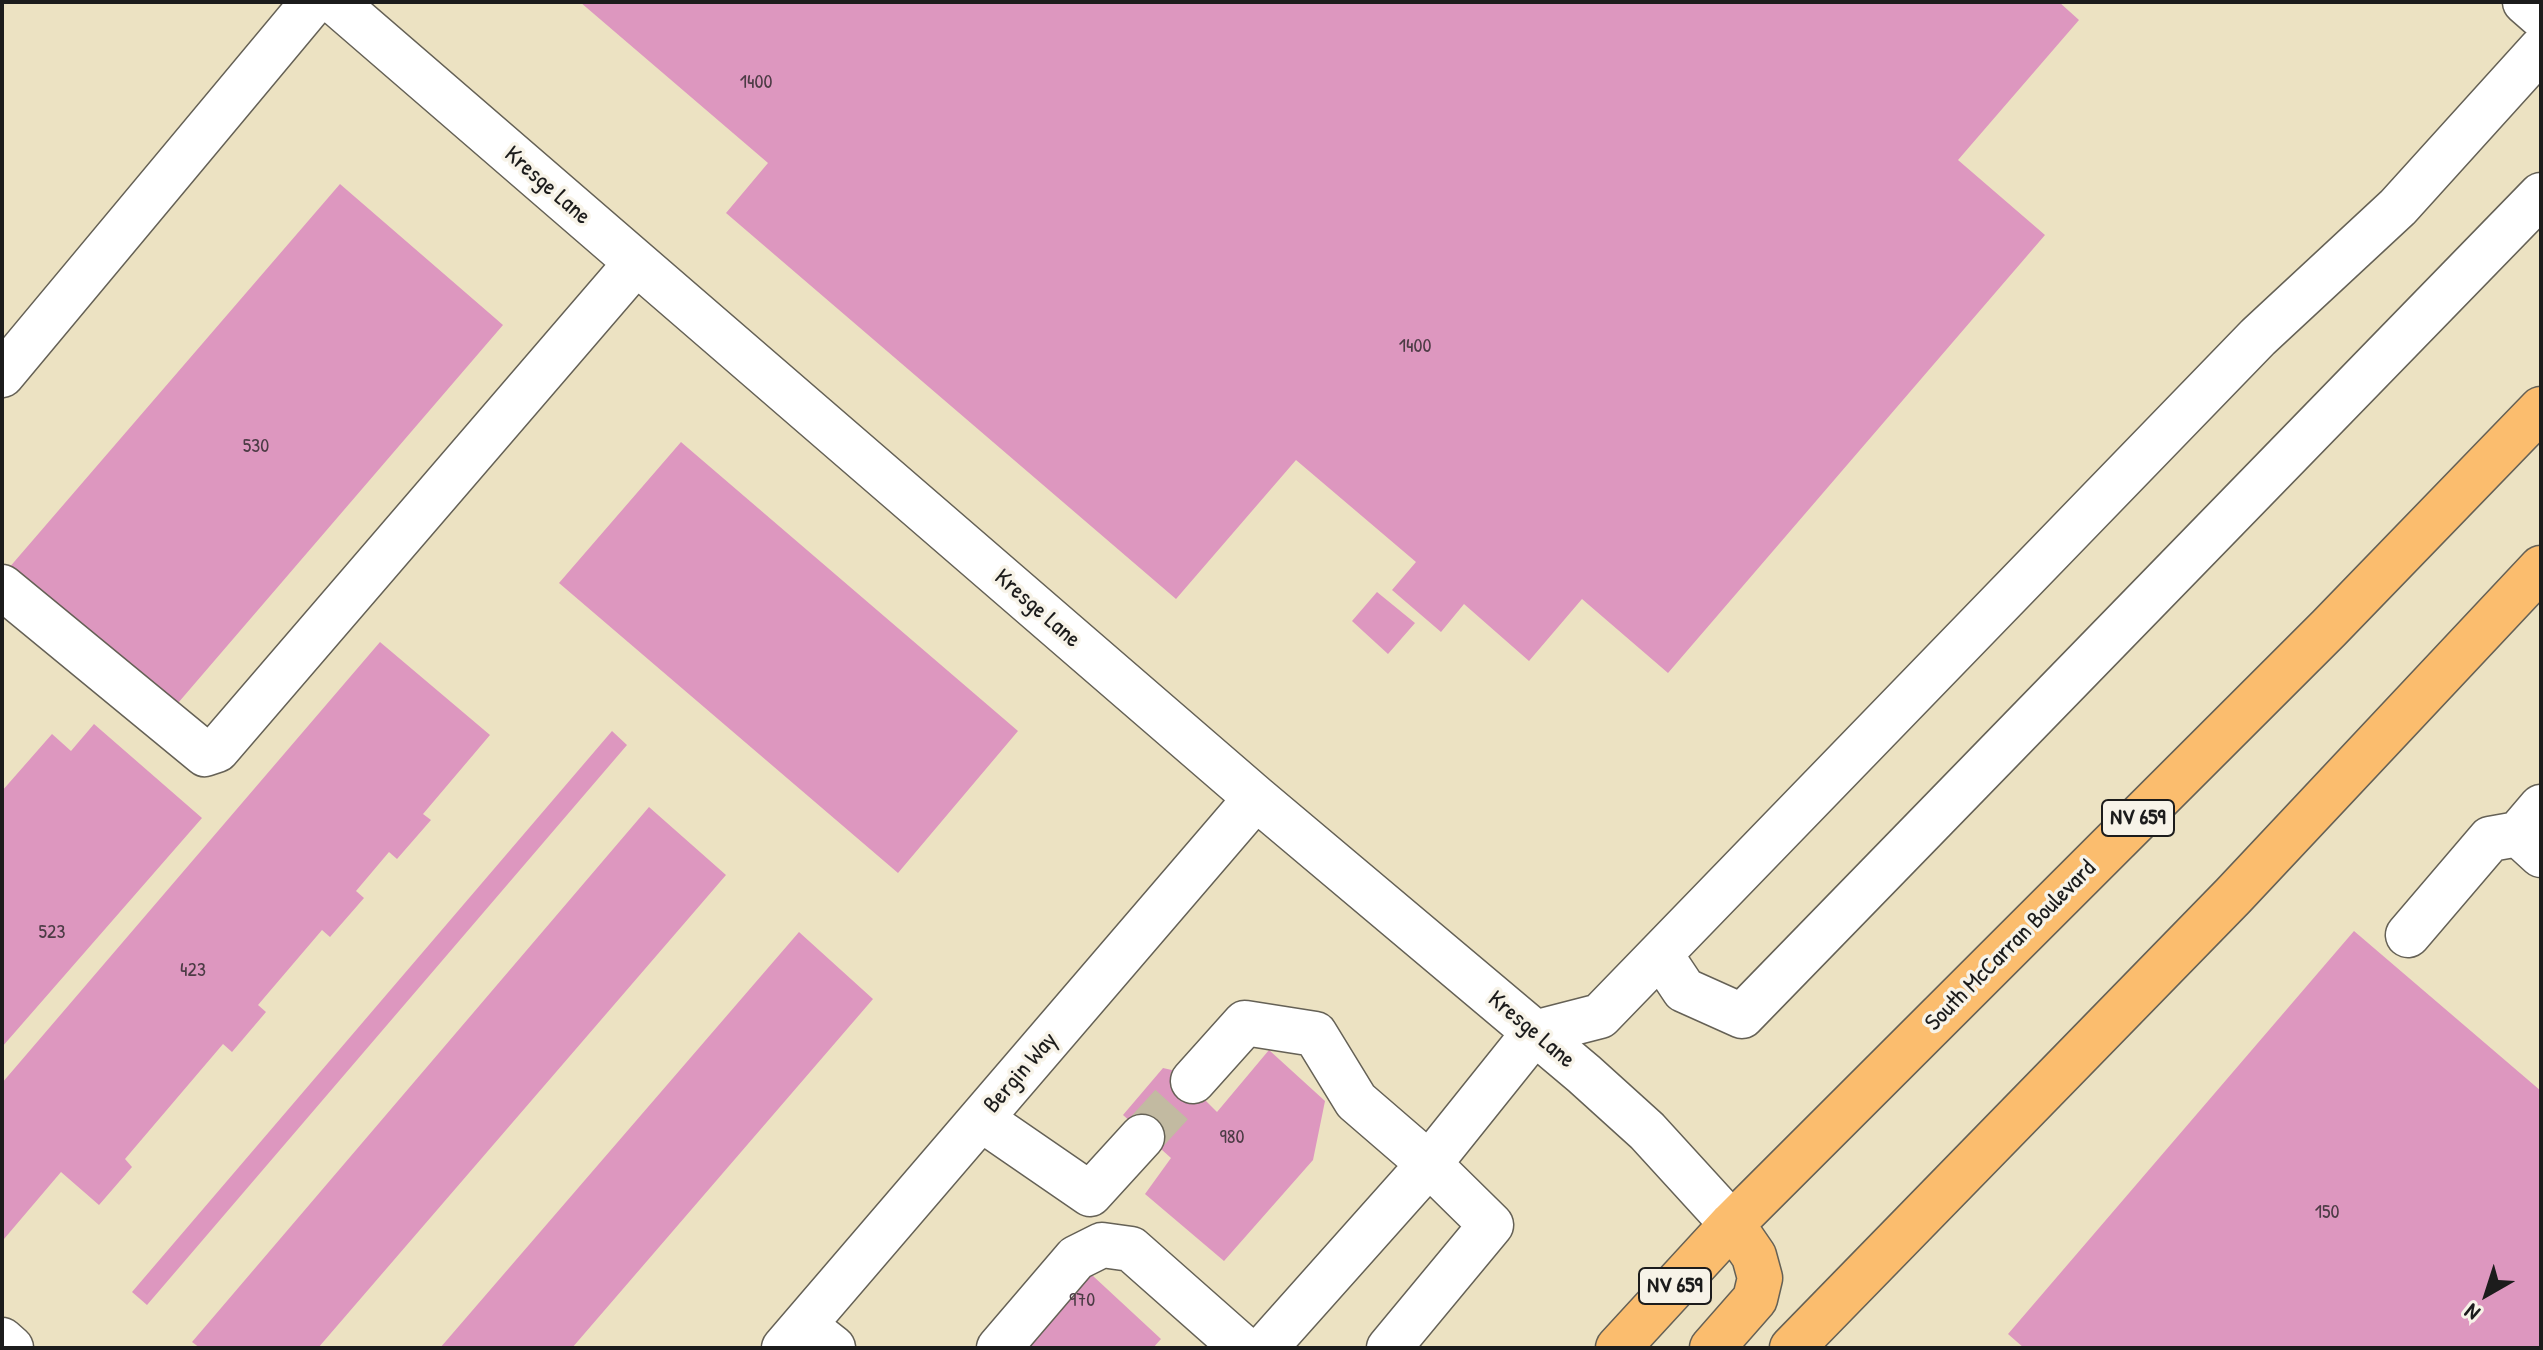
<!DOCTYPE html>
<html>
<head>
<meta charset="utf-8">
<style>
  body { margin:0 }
  #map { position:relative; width:2543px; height:1350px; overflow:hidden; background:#ece2c2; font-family:"Patrick Hand",sans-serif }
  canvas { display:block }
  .frame { position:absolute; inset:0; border:4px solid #1c1c1c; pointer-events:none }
  .north { position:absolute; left:2447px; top:1254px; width:80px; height:80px; -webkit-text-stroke:6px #f7f3e8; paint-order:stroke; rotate:219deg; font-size:22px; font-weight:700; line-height:32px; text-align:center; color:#1c1c1c }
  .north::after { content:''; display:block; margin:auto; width:28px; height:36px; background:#1c1c1c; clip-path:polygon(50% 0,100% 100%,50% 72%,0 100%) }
</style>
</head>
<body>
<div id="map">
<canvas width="2543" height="1350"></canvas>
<div class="frame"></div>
<div class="north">N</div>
</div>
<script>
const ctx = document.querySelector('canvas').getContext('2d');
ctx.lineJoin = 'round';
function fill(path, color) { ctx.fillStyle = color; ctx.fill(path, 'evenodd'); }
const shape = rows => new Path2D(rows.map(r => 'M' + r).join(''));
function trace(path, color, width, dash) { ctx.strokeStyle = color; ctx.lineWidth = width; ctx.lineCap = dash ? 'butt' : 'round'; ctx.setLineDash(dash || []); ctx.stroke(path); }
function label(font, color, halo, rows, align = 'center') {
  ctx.font = font + ' "Patrick Hand",sans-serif'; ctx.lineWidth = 7; ctx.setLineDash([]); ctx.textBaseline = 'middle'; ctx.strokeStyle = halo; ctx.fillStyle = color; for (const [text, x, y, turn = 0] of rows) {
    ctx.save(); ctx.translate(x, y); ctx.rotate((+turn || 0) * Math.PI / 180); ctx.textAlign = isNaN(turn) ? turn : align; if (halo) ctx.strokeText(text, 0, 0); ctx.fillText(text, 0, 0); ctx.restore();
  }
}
fill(shape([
  [580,2,2059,2,2079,20,1958,160,2045,235,1668,673,1582,599,1529,661,1464,604,1441,632,1392,590,1416,562,1296,460,1176,599,726,213,768,163],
  [340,184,503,325,172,710,8,569],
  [681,442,1018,731,898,873,559,583],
  [1377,592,1415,623,1388,654,1352,621],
  [380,642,490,735,423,814,431,820,397,859,389,852,356,891,364,898,330,937,322,930,258,1005,266,1012,232,1052,223,1044,125,1159,132,1167,99,1205,61,1172,4,1239,2,1083],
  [94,724,202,818,2,1047,2,791,52,734,71,751],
  [612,731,627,745,147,1305,132,1292],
  [649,807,726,875,318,1348,200,1348,192,1342],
  [2354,931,2541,1091,2541,1348,2024,1348,2008,1334],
  [799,932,873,999,572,1348,440,1348],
  [1269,1050,1325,1101,1313,1160,1224,1261,1145,1194,1171,1158,1123,1115,1163,1068,1176,1071,1217,1112],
  [1079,1263,1161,1339,1153,1348,1000,1348]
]), '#dd97bf');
trace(shape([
  [1142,1137,1193,1081]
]), '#c2baa1', 44, [44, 22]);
const minor = shape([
  [335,2,1256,798,1584,1074,1647,1131,1732,1224],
  [2525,2,2541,16],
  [2,375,313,2],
  [2,587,205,754,217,750,636,263],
  [2541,807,2518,834,2541,855],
  [2408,935,2490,839,2518,834],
  [1660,954,1684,990,1742,1016,2541,195],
  [1193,1081,1245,1023,1315,1034,1356,1101,1429,1164,1491,1225,1389,1348],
  [981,1119,1090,1194,1142,1137],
  [804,1325,833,1348],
  [2,1340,11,1348],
  [784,1348,1256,798],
  [999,1348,1076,1258,1102,1245,1131,1249,1243,1348],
  [1265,1348,1429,1164,1534,1033,1600,1016,2258,337,2398,207,2541,49]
]);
const major = shape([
  [1618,1348,1732,1224,2329,628,2541,409],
  [1712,1348,1755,1299,1760,1278,1754,1256,1732,1224],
  [1792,1348,2233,896,2541,568]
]);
trace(minor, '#656156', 47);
trace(major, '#656156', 47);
trace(minor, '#fff', 44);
trace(major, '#fbbd6e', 44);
label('20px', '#4c3b45', null, [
  ["1400",756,83],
  ["1400",1415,347],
  ["530",256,447],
  ["523",52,933],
  ["423",193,971],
  ["980",1232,1138],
  ["150",2327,1213],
  ["970",1082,1301]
]);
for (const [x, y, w] of [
  [2138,818,72],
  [1675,1286,72]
]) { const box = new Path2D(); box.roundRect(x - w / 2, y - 18, w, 36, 6); ctx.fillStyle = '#f7f3e8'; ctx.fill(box); trace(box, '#1c1c1c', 2); }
label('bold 22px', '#1c1c1c', null, [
  ["NV 659",2138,818],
  ["NV 659",1675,1286]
]);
label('24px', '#1c1c1c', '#f7f3e8', [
  ["Kresge Lane",547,186,41],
  ["Kresge Lane",1037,609,41],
  ["South McCarran Boulevard",2011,946,-45],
  ["Kresge Lane",1531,1030,40],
  ["Bergin Way",1021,1073,-49]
]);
</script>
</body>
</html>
